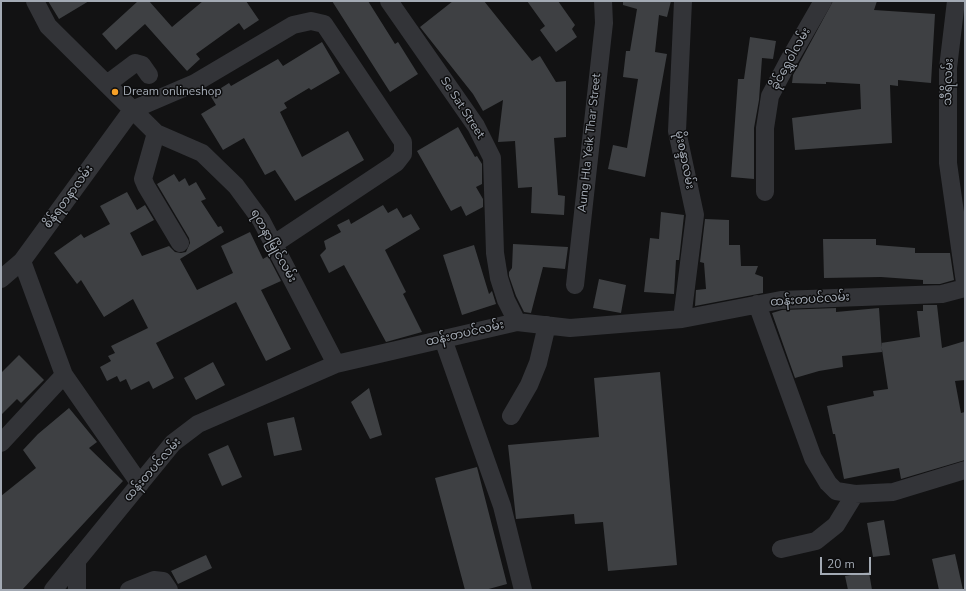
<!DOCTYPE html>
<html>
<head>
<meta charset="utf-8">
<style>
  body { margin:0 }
  #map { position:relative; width:966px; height:591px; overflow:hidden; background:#121213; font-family:"Nunito Sans",sans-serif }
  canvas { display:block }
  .frame { position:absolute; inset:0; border:2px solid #a3aab4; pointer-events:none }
  .scale { position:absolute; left:820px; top:557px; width:51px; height:18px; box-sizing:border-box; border:2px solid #a3aab4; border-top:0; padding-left:5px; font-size:12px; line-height:14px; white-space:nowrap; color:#a3aab4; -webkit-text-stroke:3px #0d0d0e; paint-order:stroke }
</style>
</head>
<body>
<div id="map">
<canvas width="966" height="591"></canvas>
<div class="frame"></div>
<div class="scale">20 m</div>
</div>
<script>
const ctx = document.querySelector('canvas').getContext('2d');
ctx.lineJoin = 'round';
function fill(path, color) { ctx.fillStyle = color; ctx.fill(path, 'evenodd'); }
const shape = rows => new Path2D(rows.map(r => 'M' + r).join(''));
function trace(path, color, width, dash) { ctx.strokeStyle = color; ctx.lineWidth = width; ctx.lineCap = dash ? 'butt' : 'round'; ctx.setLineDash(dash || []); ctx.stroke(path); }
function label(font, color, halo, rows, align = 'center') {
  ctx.font = font + ' "Nunito Sans","Noto Sans Myanmar",sans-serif'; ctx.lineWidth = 3; ctx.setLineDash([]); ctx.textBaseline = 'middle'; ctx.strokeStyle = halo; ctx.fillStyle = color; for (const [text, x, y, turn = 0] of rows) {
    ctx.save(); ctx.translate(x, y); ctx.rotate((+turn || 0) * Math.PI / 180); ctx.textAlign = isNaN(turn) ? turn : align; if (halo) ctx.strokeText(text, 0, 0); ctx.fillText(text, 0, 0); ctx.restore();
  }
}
fill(shape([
  [48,1,89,1,59,19],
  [138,1,149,1,172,27,203,1,246,1,259,20,244,30,239,23,196,54,200,59,187,71,145,24,116,50,102,34],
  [332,1,368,1,395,44,398,42,418,74,390,92],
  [453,1,484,1,532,61,540,56,556,82,566,81,566,137,554,138,558,195,565,196,564,215,531,213,532,187,518,188,515,141,498,142,503,100,483,111,473,94,420,27],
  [527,1,558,1,575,25,572,29,577,37,556,52,540,30,545,26],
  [623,1,671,1,667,17,659,15,655,52,667,54,645,177,608,169,613,145,627,148,638,79,623,77,626,51,630,51,637,9,623,5],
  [833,1,877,1,874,10,935,14,931,83,898,80,898,86,890,85,892,143,795,150,792,118,861,109,860,84,826,82,826,84,792,83,793,75],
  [750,37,776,41,773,59,762,58,759,100,754,128,754,179,731,177,738,79,744,79],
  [322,42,340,73,311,90,309,88,284,103,287,108,280,112,302,157,348,131,364,160,295,201,275,170,265,175,244,138,223,150,201,114,216,105,210,95,229,83,231,86,278,59,283,66],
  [458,127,475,157,477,156,482,164,482,184,476,187,483,199,483,207,466,216,461,206,451,211,417,151],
  [174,174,179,182,185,178,189,186,196,182,206,199,201,201,218,227,221,226,224,232,180,259,197,290,233,273,221,246,250,232,263,259,268,256,281,281,261,290,291,349,266,361,236,302,156,343,174,378,153,389,149,381,131,390,126,379,120,382,117,376,107,381,100,367,111,361,108,356,115,353,111,346,148,328,133,299,104,317,81,280,77,284,54,253,81,234,84,238,110,224,100,206,127,192,137,210,145,205,154,220,130,233,142,256,169,246,175,252,181,253,186,252,190,243,189,238,157,184],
  [383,205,388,213,397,208,403,218,411,214,420,229,385,250,406,292,403,294,422,332,386,342,344,265,329,273,320,255,326,249,324,241,341,232,337,225,349,219,351,224],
  [661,212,684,215,679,260,676,260,674,294,644,292,650,238,659,239],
  [705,219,729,220,729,245,740,245,741,266,758,266,755,274,763,277,763,293,695,306,696,290,706,289,704,263,700,262],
  [823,239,876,239,876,245,915,248,915,253,950,253,954,280,940,284,923,284,923,280,881,277,824,278],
  [513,244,568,247,565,269,543,267,531,313,524,312,516,296,509,276,509,272,512,268],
  [474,245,489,294,492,291,496,304,462,315,443,255],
  [599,279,626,285,621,313,593,308],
  [923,305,937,305,942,348,965,341,965,380,955,381,961,413,965,412,965,460,901,479,899,468,844,479,835,434,833,434,827,406,874,396,873,391,888,389,881,343,920,337,917,311,923,311],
  [836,308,836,312,879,308,882,352,842,356,843,367,819,371,795,378,772,313,782,310],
  [19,355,44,380,21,403,17,399,1,415,1,373],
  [213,362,225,385,196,400,184,378],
  [660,372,677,565,608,571,603,522,575,524,574,514,516,519,508,445,599,437,594,378],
  [369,388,382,435,370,439,351,402],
  [69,408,97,442,89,448,123,481,22,590,1,590,1,496,36,468,23,450,38,434],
  [294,417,302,450,274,456,267,423],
  [228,445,242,477,222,486,208,454],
  [477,467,507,584,485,590,465,590,435,478],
  [884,520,890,555,873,557,867,523],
  [955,554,963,590,939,590,932,559],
  [206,555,212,568,178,584,171,571],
  [869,572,872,590,848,590,845,576]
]), '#3e4043');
trace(shape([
  [35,1,48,26,156,133,202,153,236,186,261,220,336,364],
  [389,1,476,126,492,158,495,253,499,278,506,300,517,322],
  [956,1,948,68,948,163,965,283],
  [107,84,135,63,142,65,149,75],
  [132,110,195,83,293,25,311,21,324,24,403,142,403,154,396,163,274,244],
  [156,133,143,179,146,186,180,243],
  [765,192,765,128,770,96,789,60,823,1],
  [22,261,64,375,140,484],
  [1,279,22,261,132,110],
  [575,285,604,23,603,1],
  [757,304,813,458,828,483,836,491,855,494,893,492,965,470],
  [682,319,695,215,677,131,683,1],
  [443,339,502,506,523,590],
  [511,416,529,385,538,363,547,325],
  [1,443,64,375],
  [781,549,816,541,836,525,855,494],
  [53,590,173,443,198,424,336,364,517,322,570,328,682,319,781,300,942,294,965,288],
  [77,590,77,560],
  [129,590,154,580,163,581,169,590]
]), '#333438', 18);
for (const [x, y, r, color] of [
  [115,92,4,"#f6a027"]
]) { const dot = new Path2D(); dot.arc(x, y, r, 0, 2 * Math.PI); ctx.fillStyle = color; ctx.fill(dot); trace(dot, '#0d0d0e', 1.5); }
label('12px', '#a3aab4', '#0d0d0e', [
  ["ခိုင်ရွှေဝါလမ်း",791,59,-61],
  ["သီရိလမ်း",949,82,-88],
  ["Se Sat Street",462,108,57],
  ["Aung Hla Yeik Thar Street",590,143,-84],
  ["မိုးစန္ဒာလမ်း",684,160,79],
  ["စိန်ရတနာလမ်း",69,197,-54],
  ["ရတနာမြိုင်လမ်း",273,246,61],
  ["ထန်းတပင်လမ်း",810,300,-4],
  ["ထန်းတပင်လမ်း",465,334,-13],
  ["ထန်းတပင်လမ်း",153,470,-49]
]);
label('12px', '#a3aab4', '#0d0d0e', [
  ["Dream onlineshop",123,92]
], 'left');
</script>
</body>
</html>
